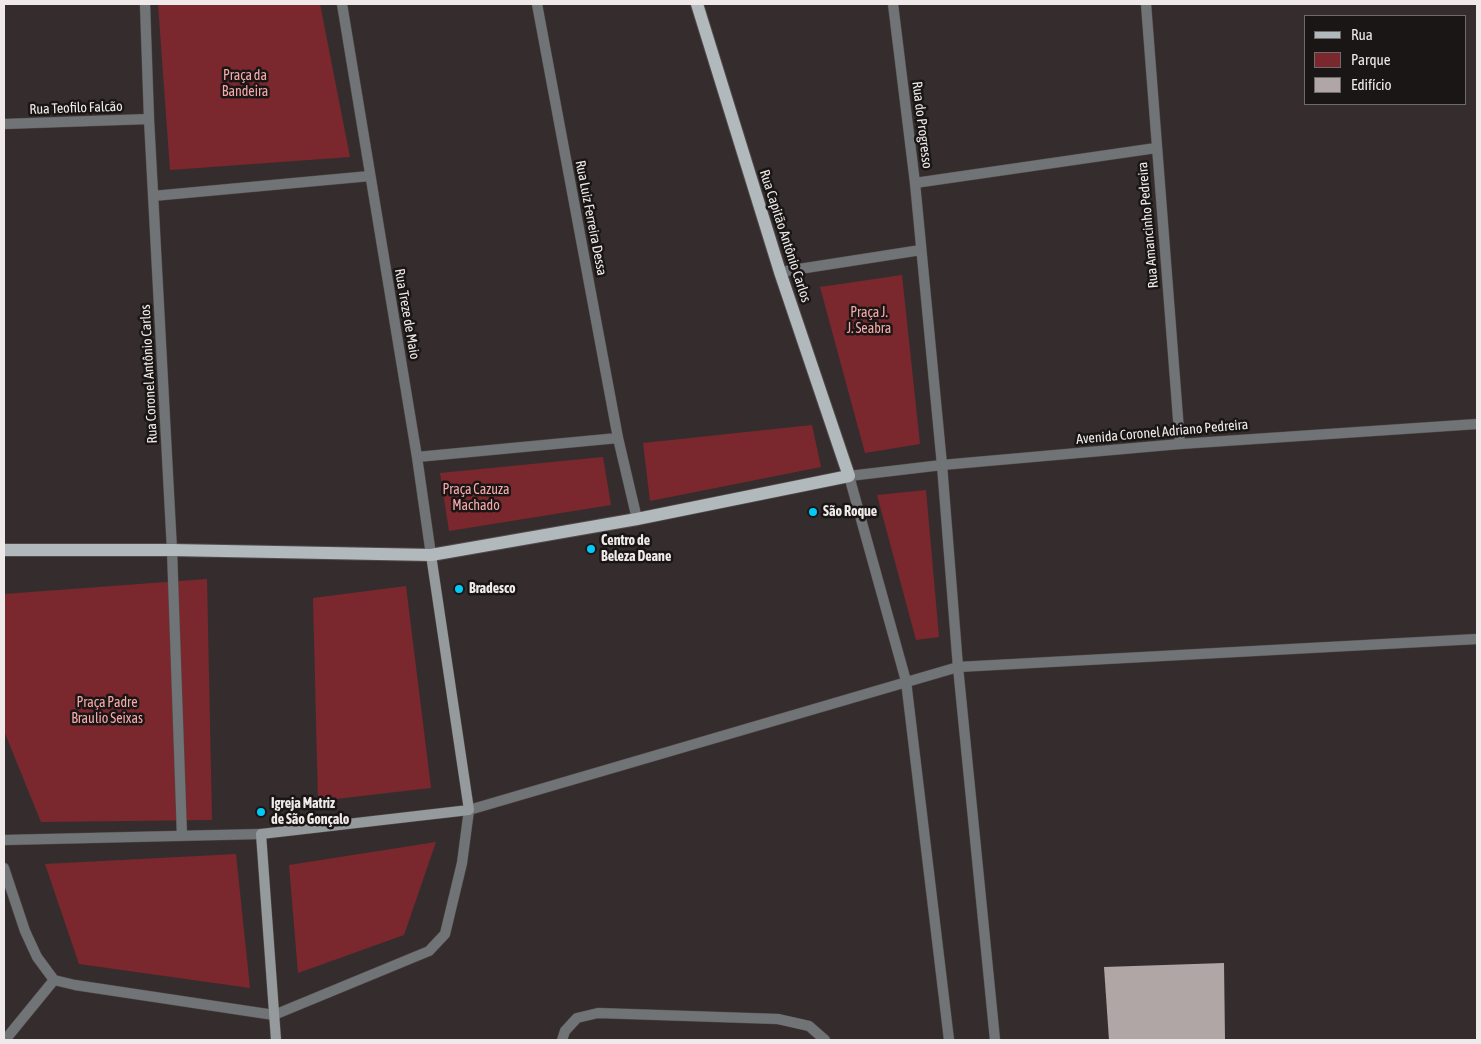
<!DOCTYPE html>
<html>
<head>
<meta charset="utf-8">
<style>
  body { margin:0 }
  #map { position:relative; width:1481px; height:1044px; overflow:hidden; background:#352d2d; font-family:"Asap Condensed",sans-serif }
  canvas { display:block }
  .frame { position:absolute; inset:0; border:5px solid #efeae9; pointer-events:none }
  .legend { position:absolute; left:1304px; top:15px; width:162px; height:90px; box-sizing:border-box; background:#1a1616; border:1px solid #6f6b6a; margin:0; padding:6px 9px; list-style:none; font-size:15px; color:#efeae9 }
  .legend li { display:flex; align-items:center; gap:10px; height:25px }
  .legend b { width:25px; border:1px solid #6f6b6a }
</style>
</head>
<body>
<div id="map">
<canvas width="1481" height="1044"></canvas>
<div class="frame"></div>
<ul class="legend">
<li><b style="height:6px;background:#b2b9bc"></b>Rua</li>
<li><b style="height:14px;background:#7a282e"></b>Parque</li>
<li><b style="height:14px;background:#b0a6a6"></b>Edifício</li>
</ul>
</div>
<script>
const ctx = document.querySelector('canvas').getContext('2d');
ctx.lineJoin = 'round';
function fill(path, color) { ctx.fillStyle = color; ctx.fill(path, 'evenodd'); }
const shape = rows => new Path2D(rows.map(r => 'M' + r).join(''));
function trace(path, color, width, dash) { ctx.strokeStyle = color; ctx.lineWidth = width; ctx.lineCap = dash ? 'butt' : 'round'; ctx.setLineDash(dash || []); ctx.stroke(path); }
function label(font, color, halo, rows, align = 'center') {
  ctx.font = font + ' "Asap Condensed",sans-serif'; ctx.lineWidth = 5; ctx.setLineDash([]); ctx.textBaseline = 'middle'; ctx.strokeStyle = halo; ctx.fillStyle = color; for (const [text, x, y, turn = 0] of rows) {
    ctx.save(); ctx.translate(x, y); ctx.rotate((+turn || 0) * Math.PI / 180); ctx.textAlign = isNaN(turn) ? turn : align; if (halo) ctx.strokeText(text, 0, 0); ctx.fillText(text, 0, 0); ctx.restore();
  }
}
fill(shape([
  [158,4,320,4,350,157,170,170],
  [902,275,920,444,865,453,820,287],
  [812,425,821,467,650,501,643,443],
  [603,457,611,505,449,531,440,473],
  [926,490,939,637,916,640,877,495],
  [207,579,212,820,41,822,4,731,4,594],
  [406,586,431,788,318,801,313,598],
  [436,842,404,935,298,973,289,865],
  [236,854,250,988,79,964,45,864]
]), '#7a282e');
fill(shape([
  [1224,963,1225,1040,1109,1040,1104,967]
]), '#b0a6a6');
const minor = shape([
  [145,4,149,119,172,550,182,836],
  [342,4,417,457,431,555],
  [537,4,618,438,637,519],
  [893,4,915,183,942,465,958,667,995,1040],
  [1146,4,1180,444],
  [4,124,149,119],
  [915,183,1156,148],
  [153,196,370,176],
  [780,272,921,250],
  [417,457,618,438],
  [849,476,906,681,949,1040],
  [4,840,261,834],
  [4,868,25,931,37,957,54,980,75,985,274,1015,429,951,445,934,462,863,469,810,958,667,1477,639],
  [5,1040,54,980],
  [562,1040,565,1031,577,1018,598,1013,778,1019,809,1026,825,1040]
]);
const tertiary = shape([
  [849,476,942,465,1180,444,1477,424]
]);
const secondary = shape([
  [276,1040,261,834,469,810,431,555]
]);
const primary = shape([
  [4,550,172,550,431,555,637,519,849,476,780,272,697,4]
]);
trace(minor, '#534b4b', 11);
trace(tertiary, '#534b4b', 11);
trace(secondary, '#534b4b', 11);
trace(primary, '#534b4b', 14);
trace(minor, '#717476', 10);
trace(tertiary, '#717476', 10);
trace(secondary, '#959b9d', 10);
trace(primary, '#b2b9bc', 12);
for (const [x, y, r, color] of [
  [813,512,5,"#00cbf8"],
  [591,549,5,"#00cbf8"],
  [459,589,5,"#00cbf8"],
  [261,812,5,"#00cbf8"]
]) { const dot = new Path2D(); dot.arc(x, y, r, 0, 2 * Math.PI); ctx.fillStyle = color; ctx.fill(dot); trace(dot, '#1a1616', 2); }
label('14px', '#f7a9a9', '#1a1616', [
  ["Praça da",245,76],
  ["Bandeira",245,92],
  ["Praça J.",869,313],
  ["J. Seabra",869,329],
  ["Praça Cazuza",476,490],
  ["Machado",476,506],
  ["Praça Padre",107,703],
  ["Braulio Seixas",107,719]
]);
label('14px', '#efeae9', '#1a1616', [
  ["Rua Teofilo Falcão",76,108,-2],
  ["Rua do Progresso",922,125,83],
  ["Rua Luiz Ferreira Dessa",591,218,79],
  ["Rua Amancinho Pedreira",1148,225,-95],
  ["Rua Capitão Antônio Carlos",785,236,72],
  ["Rua Treze de Maio",407,314,80],
  ["Rua Coronel Antônio Carlos",149,374,-93],
  ["Avenida Coronel Adriano Pedreira",1162,432,-5]
]);
label('bold 14px', '#efeae9', '#1a1616', [
  ["São Roque",823,512],
  ["Centro de",601,541],
  ["Beleza Deane",601,557],
  ["Bradesco",469,589],
  ["Igreja Matriz",271,804],
  ["de São Gonçalo",271,820]
], 'left');
</script>
</body>
</html>
